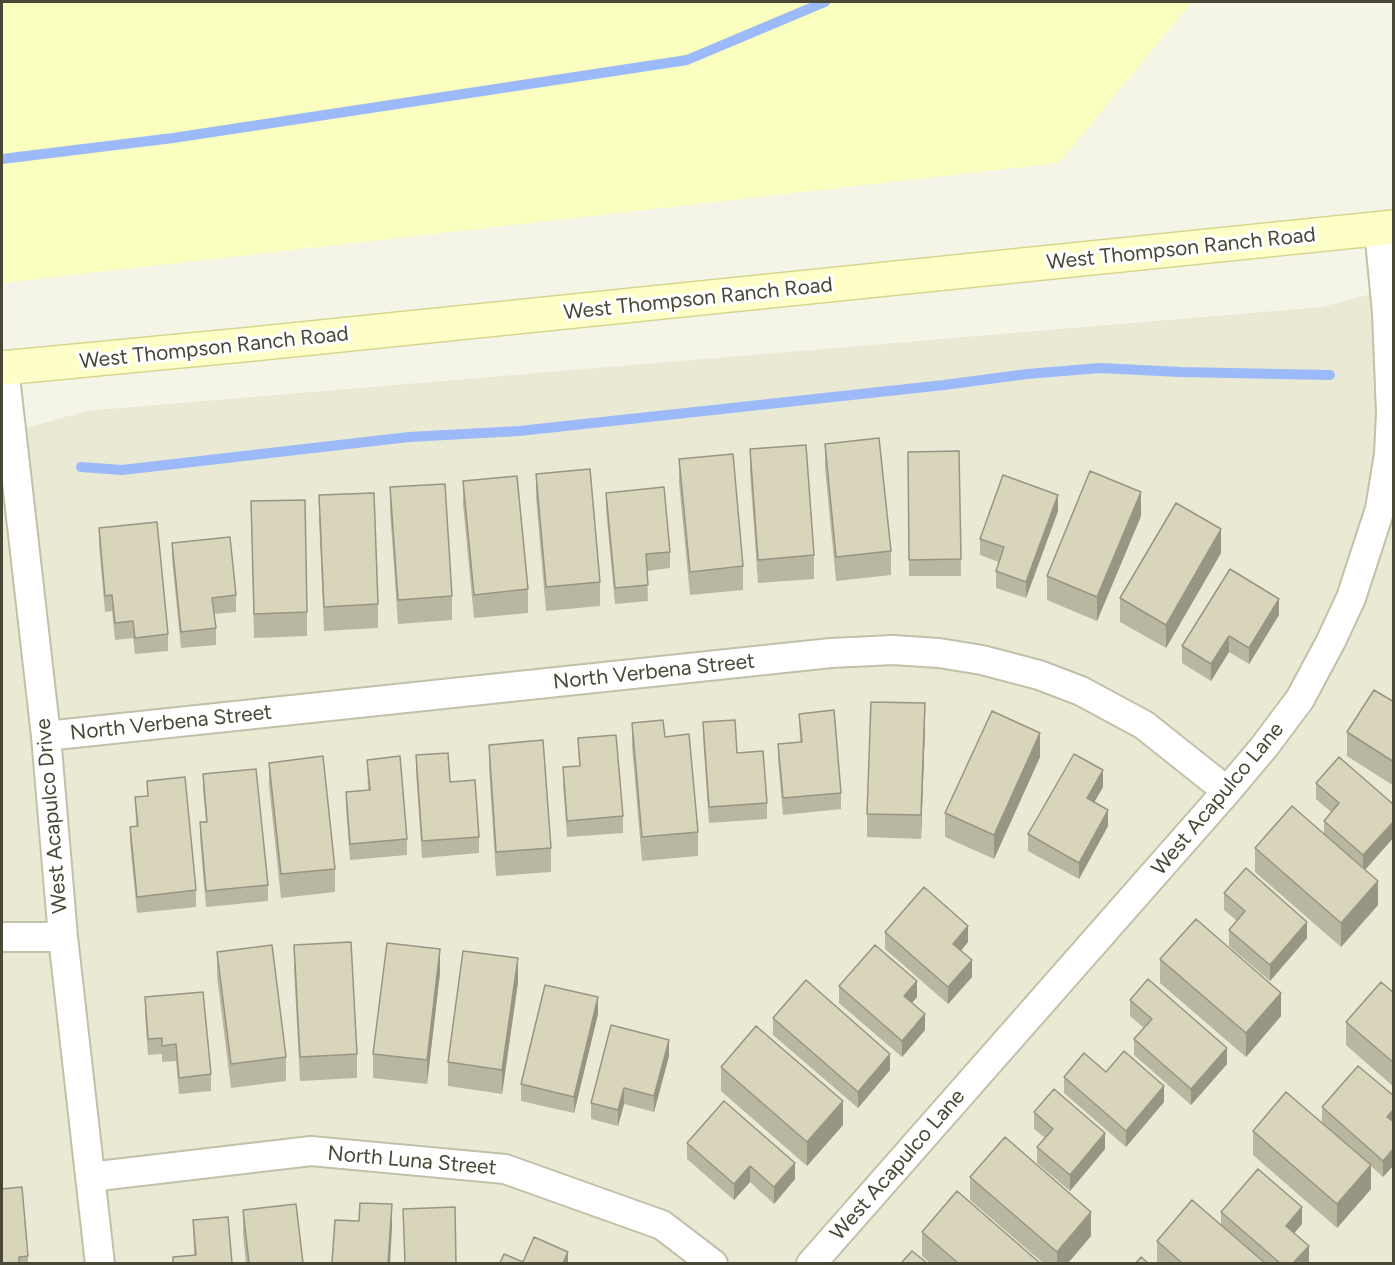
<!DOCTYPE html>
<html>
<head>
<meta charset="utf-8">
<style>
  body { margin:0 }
  #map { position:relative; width:1395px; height:1265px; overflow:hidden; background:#f5f5e7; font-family:Figtree,sans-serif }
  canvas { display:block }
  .frame { position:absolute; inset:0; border:3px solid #494735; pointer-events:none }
</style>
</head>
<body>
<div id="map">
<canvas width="1395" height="1265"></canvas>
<div class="frame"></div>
</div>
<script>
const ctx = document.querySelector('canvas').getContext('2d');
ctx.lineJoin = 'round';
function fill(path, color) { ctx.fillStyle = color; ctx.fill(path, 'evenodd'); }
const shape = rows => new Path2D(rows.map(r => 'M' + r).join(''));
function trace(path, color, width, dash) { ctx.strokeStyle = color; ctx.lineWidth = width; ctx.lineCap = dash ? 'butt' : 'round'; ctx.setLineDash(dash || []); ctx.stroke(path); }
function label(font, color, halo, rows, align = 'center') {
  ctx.font = font + ' Figtree,sans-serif'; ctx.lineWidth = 6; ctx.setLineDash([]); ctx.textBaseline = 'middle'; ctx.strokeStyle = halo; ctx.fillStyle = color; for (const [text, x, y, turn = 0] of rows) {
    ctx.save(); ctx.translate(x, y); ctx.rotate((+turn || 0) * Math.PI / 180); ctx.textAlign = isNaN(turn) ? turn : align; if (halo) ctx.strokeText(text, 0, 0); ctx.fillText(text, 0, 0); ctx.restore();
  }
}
fill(shape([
  [1393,288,1393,1263,2,1264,2,435,86,411,1322,307]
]), '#eae9d4');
fill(shape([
  [2,2,1192,2,1059,163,2,283]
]), '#fafebf');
trace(shape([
  [2,159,173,138,687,60,825,2],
  [81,467,122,470,409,437,519,431,944,385,1027,374,1100,368,1180,372,1330,375]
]), '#9cbaf9', 10);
const minor = shape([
  [4,368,46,736,63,937,100,1264],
  [46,736,831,653,893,650,939,653,982,660,1039,675,1081,691,1144,725,1227,791],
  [2,937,63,937],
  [90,1177,311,1151,505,1169,662,1225,713,1264],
  [811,1264,1227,791,1264,747,1300,699,1331,641,1351,598,1380,509,1389,454,1391,413,1387,313,1379,229]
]);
const secondary = shape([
  [2,368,243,345,1394,227]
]);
trace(minor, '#c2c0a8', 32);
trace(secondary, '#d6d78f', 36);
trace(minor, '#fff', 28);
trace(secondary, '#fdffc7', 33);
fill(shape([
  [825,444,891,551,891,575,836,581,825,468],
  [750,449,814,555,814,579,758,583,750,473],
  [959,451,961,576,909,576,908,452],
  [679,459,743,566,743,590,690,595,679,483],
  [536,474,600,582,600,606,546,611,536,498],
  [463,481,528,589,528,613,474,618,463,505],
  [390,487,452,596,452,620,398,624,390,511],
  [606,493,670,552,670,568,647,571,648,601,615,604,606,510],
  [319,495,378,604,378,628,324,631,319,519],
  [251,501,307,612,307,636,254,638],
  [1058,511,1026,598,996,588,996,571,999,562,980,555,980,539],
  [1141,516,1097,621,1047,600,1047,576],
  [99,528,168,634,168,651,135,654,133,638,115,640,112,611,105,612,99,545],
  [172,543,236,595,236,612,214,614,216,628,216,645,181,648,172,559],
  [1221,553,1166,648,1120,622,1120,598],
  [1279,615,1249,664,1229,652,1211,681,1182,663,1182,646],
  [1394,702,1394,786,1347,756,1347,732],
  [799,714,841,793,841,809,783,815,778,760,778,744,800,742],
  [703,722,737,753,767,803,767,819,709,823,703,739],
  [632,723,665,737,698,832,698,856,642,861,632,747],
  [925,727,921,839,867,837,867,814],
  [578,738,623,816,623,833,567,837,563,784,563,767,579,766],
  [489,745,551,848,551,872,496,876,489,768],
  [416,755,450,782,479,837,479,853,422,858,416,772],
  [1040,757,994,859,945,837,945,813],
  [367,760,407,839,407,855,350,860,346,809,346,792,368,791],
  [269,763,335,869,335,892,281,898,269,786],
  [203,774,268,885,268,901,206,907,200,839,200,822,206,822,203,790],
  [147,781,196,890,196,907,137,913,130,843,130,827,136,827,135,797,147,796],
  [1316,783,1394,837,1365,870,1378,905,1341,947,1255,872,1255,848,1324,834,1324,821,1331,812,1316,799],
  [1103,787,1094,802,1108,826,1079,879,1028,851,1028,834],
  [1224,893,1307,938,1270,981,1229,946,1229,930,1237,921,1224,910],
  [885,932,968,942,961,951,972,977,948,1004,885,949],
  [294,945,357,1054,357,1078,300,1081,294,969],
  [217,952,286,1057,286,1081,231,1088,217,976],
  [1160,959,1281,1016,1246,1057,1160,983],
  [440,973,427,1084,373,1078,373,1054],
  [518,982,502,1094,448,1086,448,1062],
  [839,986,917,997,912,1003,925,1030,902,1057,839,1003],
  [1394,993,1394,1087,1346,1045,1346,1022],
  [145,997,211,1074,211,1091,179,1094,176,1061,162,1062,162,1054,148,1055,145,1014],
  [1130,1000,1227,1064,1191,1105,1134,1055,1134,1039,1144,1028,1130,1016],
  [598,1014,574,1113,521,1101,521,1084],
  [773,1018,890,1070,858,1108,773,1035],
  [669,1056,654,1112,624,1104,618,1126,591,1119,591,1103],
  [721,1067,843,1125,807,1166,721,1091],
  [1106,1072,1164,1102,1126,1147,1064,1093,1064,1077],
  [1394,1096,1383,1177,1371,1166,1371,1189,1337,1228,1253,1155,1253,1131,1322,1123,1322,1107],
  [1034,1112,1105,1149,1070,1191,1037,1163,1037,1147,1045,1138,1034,1129],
  [687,1143,795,1179,774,1204,750,1182,734,1200,687,1159],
  [970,1177,1091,1236,1068,1263,1043,1263,970,1200],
  [2,1189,28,1256,28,1263,2,1263],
  [243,1210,303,1263,246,1263,243,1234],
  [1221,1212,1302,1224,1294,1233,1309,1262,1307,1263,1157,1263,1157,1241,1221,1225],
  [193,1220,232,1263,173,1263,173,1257,194,1255],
  [922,1232,1040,1263,930,1263,922,1256]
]), '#bab7a1');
fill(shape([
  [1141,492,1141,516,1097,621,1097,597],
  [1058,495,1058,511,1026,598,1026,582],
  [1221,529,1221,553,1166,648,1166,625],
  [1279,599,1279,615,1249,664,1249,648],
  [1229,636,1229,652,1211,681,1211,664],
  [925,703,925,727,921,839,921,815],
  [1040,733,1040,757,994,859,994,835],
  [1103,770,1103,787,1087,815,1087,798],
  [1108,810,1108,826,1079,879,1079,863],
  [1394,821,1394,837,1363,872,1363,855],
  [1378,881,1378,905,1341,947,1341,923],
  [1307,922,1307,938,1270,981,1270,965],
  [968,926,968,942,953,960,953,944],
  [440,949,440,973,427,1084,427,1060],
  [518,958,518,982,502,1094,502,1070],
  [972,960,972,977,948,1004,948,987],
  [917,981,917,997,904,1012,904,996],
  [1281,993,1281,1016,1246,1057,1246,1033],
  [598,997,598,1014,574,1113,574,1097],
  [925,1014,925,1030,902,1057,902,1041],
  [669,1040,669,1056,654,1112,654,1096],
  [1227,1048,1227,1064,1191,1105,1191,1089],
  [890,1054,890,1070,858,1108,858,1092],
  [1164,1086,1164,1102,1126,1147,1126,1131],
  [624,1088,624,1104,618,1126,618,1110],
  [843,1101,843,1125,807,1166,807,1142],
  [1394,1109,1394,1125,1387,1117],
  [1105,1133,1105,1149,1070,1191,1070,1175],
  [1394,1148,1394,1165,1383,1177,1383,1161],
  [795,1163,795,1179,774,1204,774,1187],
  [1371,1165,1371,1189,1337,1228,1337,1204],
  [750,1166,750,1182,734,1200,734,1184],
  [392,1204,392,1228,390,1263,388,1263],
  [1302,1207,1302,1224,1286,1243,1286,1226],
  [1091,1212,1091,1236,1068,1263,1057,1263,1057,1252],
  [1309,1246,1309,1262,1307,1263,1293,1263],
  [568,1252,568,1263,563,1263]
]), '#979583');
const building = shape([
  [879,438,891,551,836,557,825,444,879,438],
  [806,445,814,555,758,560,750,449,806,445],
  [959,451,961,559,909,560,908,452,959,451],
  [733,454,743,566,690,572,679,459,733,454],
  [590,469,600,582,546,587,536,474,590,469],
  [1090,471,1141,492,1097,597,1047,576,1090,471],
  [1003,475,1058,495,1026,582,996,571,1004,547,980,539,1003,475],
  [517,476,528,589,474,595,463,481,517,476],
  [445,484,452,596,398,600,390,487,445,484],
  [664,487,670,552,646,554,648,585,615,588,606,493,664,487],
  [374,493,378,604,324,607,319,495,374,493],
  [305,500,307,612,254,614,251,501,305,500],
  [1176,503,1221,529,1166,625,1120,598,1176,503],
  [157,522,168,634,135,638,133,621,115,623,112,595,105,596,99,528,157,522],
  [230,537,236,595,212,598,216,628,181,632,172,543,230,537],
  [1230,569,1279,599,1249,648,1229,636,1211,664,1182,646,1230,569],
  [1374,690,1394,702,1394,762,1347,732,1374,690],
  [871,702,925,703,921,815,867,814,871,702],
  [834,710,841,793,783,798,778,744,802,742,799,714,834,710],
  [992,711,1040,733,994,835,945,813,992,711],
  [663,720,665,737,689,734,698,832,642,837,632,723,663,720],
  [735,720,737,753,763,751,767,803,709,807,703,722,735,720],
  [616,735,623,816,567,821,563,767,580,766,578,738,616,735],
  [543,740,551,848,496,852,489,745,543,740],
  [448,753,450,782,475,780,479,837,422,841,416,755,448,753],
  [1074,754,1103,770,1087,798,1108,810,1079,863,1028,834,1074,754],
  [323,756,335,869,281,874,269,763,323,756],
  [400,756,407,839,350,844,346,792,370,790,367,760,400,756],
  [1339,757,1394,805,1394,821,1363,855,1324,821,1339,803,1316,783,1339,757],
  [256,769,268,885,206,891,200,822,207,822,203,774,256,769],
  [185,777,196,890,137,897,130,827,138,826,135,797,148,796,147,781,185,777],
  [1292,806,1378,881,1341,923,1255,848,1292,806],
  [1246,868,1307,922,1270,965,1229,930,1245,911,1224,893,1246,868],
  [924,887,968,926,953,944,972,960,948,987,885,932,924,887],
  [1196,919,1281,993,1246,1033,1160,959,1196,919],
  [351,942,357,1054,300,1057,294,945,351,942],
  [387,943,440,949,427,1060,373,1054,387,943],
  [272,945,286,1057,231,1064,217,952,272,945],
  [875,945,917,981,904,996,925,1014,902,1041,839,986,875,945],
  [463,951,518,958,502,1070,448,1062,463,951],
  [1148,979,1227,1048,1191,1089,1134,1039,1152,1019,1130,1000,1148,979],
  [806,980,890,1054,858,1092,773,1018,806,980],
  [1381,982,1394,993,1394,1063,1346,1022,1381,982],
  [545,985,598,997,574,1097,521,1084,545,985],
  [203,992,211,1074,179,1078,176,1044,162,1046,162,1038,148,1039,145,997,203,992],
  [611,1025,669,1040,654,1096,624,1088,618,1110,591,1103,611,1025],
  [756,1026,843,1101,807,1142,721,1067,756,1026],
  [1124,1051,1164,1086,1126,1131,1064,1077,1084,1053,1106,1072,1124,1051],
  [1358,1066,1394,1096,1394,1109,1387,1117,1394,1122,1394,1148,1383,1161,1322,1107,1358,1066],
  [1054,1089,1105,1133,1070,1175,1037,1147,1053,1129,1034,1112,1054,1089],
  [1286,1092,1371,1165,1337,1204,1253,1131,1286,1092],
  [724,1101,795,1163,774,1187,750,1166,734,1184,687,1143,724,1101],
  [1005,1137,1091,1212,1057,1252,970,1177,1005,1137],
  [1258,1169,1302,1207,1286,1226,1309,1246,1293,1263,1280,1263,1221,1212,1258,1169],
  [22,1187,28,1256,19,1257,19,1263,2,1263,2,1189,22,1187],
  [957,1191,1040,1263,958,1263,922,1232,957,1191],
  [1192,1200,1265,1263,1182,1263,1157,1241,1192,1200],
  [360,1203,392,1204,388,1263,332,1263,335,1220,359,1221,360,1203],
  [296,1204,303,1263,249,1263,243,1210,296,1204],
  [455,1207,456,1263,405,1263,403,1209,455,1207],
  [228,1217,232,1263,173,1263,173,1257,196,1255,193,1220,228,1217],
  [534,1237,568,1252,563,1263,500,1263,504,1254,523,1262,534,1237],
  [912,1251,927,1263,901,1263,912,1251],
  [1141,1257,1148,1263,1136,1263,1141,1257]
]);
fill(building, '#d8d5bb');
trace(building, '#979583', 1.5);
label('21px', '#494735', '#fff', [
  ["West Thompson Ranch Road",1181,249,-6],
  ["West Thompson Ranch Road",698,299,-6],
  ["West Thompson Ranch Road",214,348,-6],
  ["North Verbena Street",654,672,-6],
  ["North Verbena Street",171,723,-6],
  ["West Acapulco Lane",1218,799,-50],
  ["West Acapulco Drive",52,816,-95],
  ["North Luna Street",412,1161,5],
  ["West Acapulco Lane",898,1165,-49]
]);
</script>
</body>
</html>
